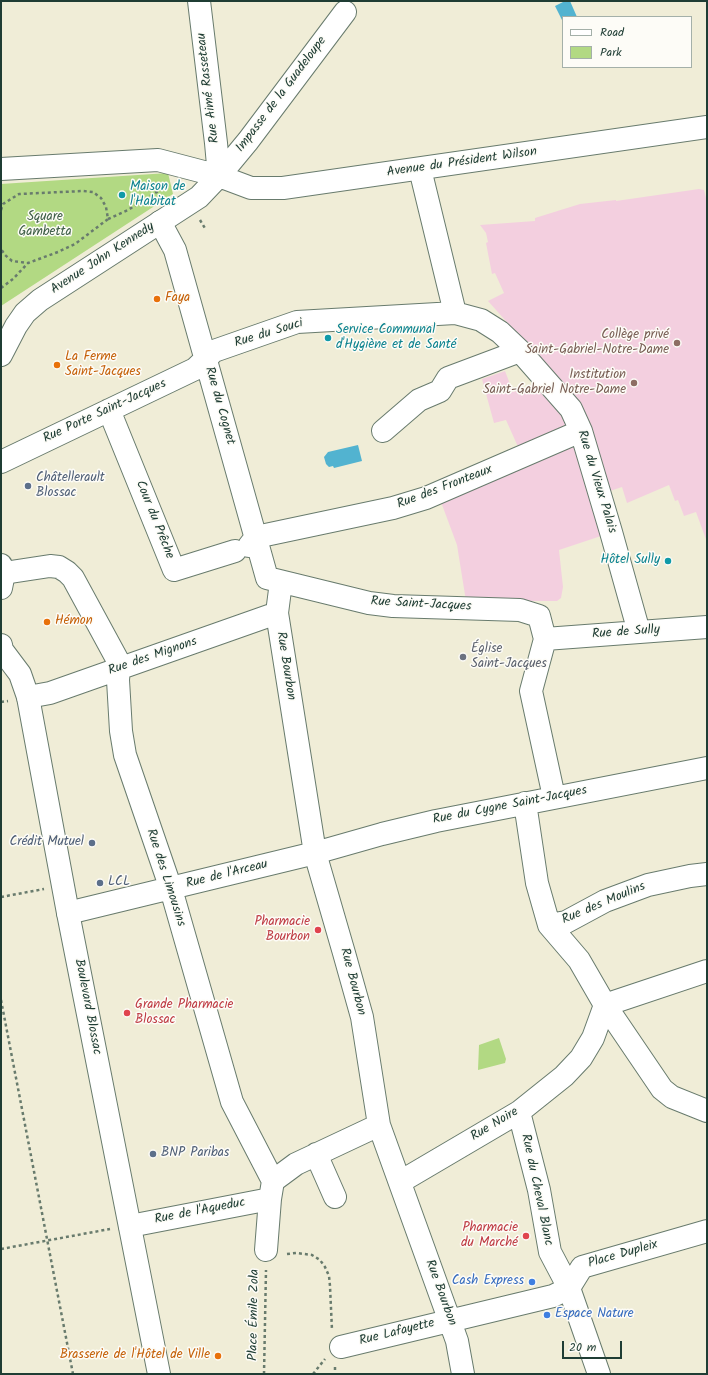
<!DOCTYPE html>
<html>
<head>
<meta charset="utf-8">
<style>
  body { margin:0 }
  #map { position:relative; width:708px; height:1375px; overflow:hidden; background:#f0edd7; font-family:Kalam,sans-serif }
  canvas { display:block }
  .frame { position:absolute; inset:0; border:2px solid #1f3d34; pointer-events:none }
  .legend { position:absolute; left:562px; top:16px; width:130px; height:52px; box-sizing:border-box; background:#fdfcf7; border:1px solid #a4b0a9; margin:0; padding:5px 7px; list-style:none; font-size:12px; color:#1f3d34 }
  .legend li { display:flex; align-items:center; gap:8px; height:20px }
  .legend b { width:20px; border:1px solid #a4b0a9 }
  .scale { position:absolute; left:562px; top:1341px; width:60px; height:18px; box-sizing:border-box; border:2px solid #1f3d34; border-top:0; padding-left:5px; font-size:12px; line-height:14px; white-space:nowrap; color:#1f3d34; -webkit-text-stroke:3px #fdfcf7; paint-order:stroke }
</style>
</head>
<body>
<div id="map">
<canvas width="708" height="1375"></canvas>
<div class="frame"></div>
<ul class="legend">
<li><b style="height:5px;background:#fff"></b>Road</li>
<li><b style="height:11px;background:#b2d983"></b>Park</li>
</ul>
<div class="scale">20 m</div>
</div>
<script>
const ctx = document.querySelector('canvas').getContext('2d');
ctx.lineJoin = 'round';
function fill(path, color) { ctx.fillStyle = color; ctx.fill(path, 'evenodd'); }
const shape = rows => new Path2D(rows.map(r => 'M' + r).join(''));
function trace(path, color, width, dash) { ctx.strokeStyle = color; ctx.lineWidth = width; ctx.lineCap = dash ? 'butt' : 'round'; ctx.setLineDash(dash || []); ctx.stroke(path); }
function label(font, color, halo, rows, align = 'center') {
  ctx.font = font + ' Kalam,sans-serif'; ctx.lineWidth = 3; ctx.setLineDash([]); ctx.textBaseline = 'middle'; ctx.strokeStyle = halo; ctx.fillStyle = color; for (const [text, x, y, turn = 0] of rows) {
    ctx.save(); ctx.translate(x, y); ctx.rotate((+turn || 0) * Math.PI / 180); ctx.textAlign = isNaN(turn) ? turn : align; if (halo) ctx.strokeText(text, 0, 0); ctx.fillText(text, 0, 0); ctx.restore();
  }
}
fill(shape([
  [699,189,704,190,707,202,707,542,696,512,684,516,678,500,675,501,669,485,627,503,622,487,610,491,581,405,488,301,504,293,495,273,492,274,486,243,488,242,486,233,480,225,535,221,535,218,580,204,616,200,616,201],
  [505,371,513,392,537,383,562,411,568,425,519,449,506,420,494,423,482,379],
  [574,445,604,535,559,550,563,587,561,598,557,601,466,601,457,545,441,502]
]), '#f3cfdf');
fill(shape([
  [168,173,173,194,1,306,1,184],
  [499,1038,506,1059,505,1063,478,1070,479,1045]
]), '#b2d983');
fill(shape([
  [565,1,570,1,577,17,563,17,563,22,555,6],
  [358,445,362,461,334,468,333,466,329,467,326,464,324,457,328,452]
]), '#52b3d0');
const minor = shape([
  [199,1,216,143,219,176],
  [1,169,158,160,219,176],
  [420,169,455,313],
  [219,176,248,141,345,12],
  [160,222,175,250,267,578,369,603,393,606,520,610,539,616,545,639,531,691,554,797],
  [109,410,174,570,235,551],
  [383,431,419,400,440,391,448,378,520,351],
  [1,462,195,369,214,351,297,322,455,313,481,320,500,332,520,351,571,409,581,431,611,532,639,632],
  [249,546,256,537,393,508,426,498,581,431],
  [4,573,50,566,59,567,67,572,73,578,117,659,119,668,118,680,121,731,125,755,171,889,232,1102,273,1181,270,1199,266,1250],
  [281,582,277,613,315,853,344,953,362,1017,379,1125,457,1341,463,1374],
  [545,639,707,627],
  [28,697,50,693,277,613],
  [525,803,537,883,549,925,579,960,605,1005,662,1089,672,1097,707,1111],
  [68,913,315,853,382,834,436,821,707,768],
  [549,925,566,922,605,901,648,885,690,876,707,874],
  [605,1005,707,971],
  [519,1112,539,1190,550,1252,569,1288,599,1374],
  [316,1154,335,1197],
  [273,1181,296,1164,379,1125],
  [400,1182,519,1112,564,1076,581,1058,593,1038,605,1005],
  [130,1226,270,1199],
  [569,1288,582,1267,707,1231],
  [341,1347,553,1296,569,1288]
]);
const major = shape([
  [1,355,16,326,25,313,40,300,199,197,219,176,251,188,283,188,707,127],
  [1,565,4,573,1,588],
  [1,645,2,650,20,674,28,697,68,913,159,1374]
]);
trace(minor, '#687b6d', 24);
trace(major, '#687b6d', 24);
trace(shape([
  [1,210,3,204,19,194,83,191,93,192,101,198,106,207,108,219,75,244,58,252,28,263,12,261,5,255,1,249],
  [108,219,128,210,168,185],
  [200,220,206,230],
  [1,288,13,279,28,263],
  [1,702,8,701],
  [1,897,44,889],
  [1,1000,73,1374],
  [1,1249,110,1229],
  [287,1254,296,1253,312,1255,320,1260,325,1267,329,1276,330,1286,332,1330],
  [335,1367,335,1374],
  [264,1374,266,1270],
  [313,1374,325,1359]
]), '#687b6d', 2.5, [3, 3]);
trace(minor, '#fff', 22);
trace(major, '#fff', 22);
for (const [x, y, r, color] of [
  [122,195,4,"#0f9aa8"],
  [157,299,4,"#e8710a"],
  [328,338,4,"#0f9aa8"],
  [677,343,4,"#8d6e63"],
  [57,365,4,"#e8710a"],
  [634,383,4,"#8d6e63"],
  [28,486,4,"#5c6f8a"],
  [668,561,4,"#0f9aa8"],
  [47,622,4,"#e8710a"],
  [463,657,4,"#6b7280"],
  [92,843,4,"#5c6f8a"],
  [100,883,4,"#5c6f8a"],
  [318,930,4,"#e0444e"],
  [127,1013,4,"#e0444e"],
  [153,1154,4,"#5c6f8a"],
  [526,1236,4,"#e0444e"],
  [532,1282,4,"#3f7fe0"],
  [547,1315,4,"#3f7fe0"],
  [218,1356,4,"#e8710a"]
]) { const dot = new Path2D(); dot.arc(x, y, r, 0, 2 * Math.PI); ctx.fillStyle = color; ctx.fill(dot); trace(dot, '#fdfcf7', 1.5); }
label('13px', '#1f3d34', '#fdfcf7', [
  ["Rue Aimé Rasseteau",209,88,-97],
  ["Impasse de la Guadeloupe",282,95,-53],
  ["Avenue du Président Wilson",462,163,-8],
  ["Avenue John Kennedy",103,259,-33],
  ["Rue du Souci",269,334,-17],
  ["Rue du Cognet",219,406,74],
  ["Rue Porte Saint-Jacques",105,412,-25],
  ["Rue du Vieux Palais",596,482,73],
  ["Rue des Fronteaux",445,488,-21],
  ["Cour du Prêche",154,520,68],
  ["Rue Saint-Jacques",421,605,3],
  ["Rue de Sully",626,633,-4],
  ["Rue des Mignons",153,657,-19],
  ["Rue Bourbon",285,666,81],
  ["Rue du Cygne Saint-Jacques",510,806,-11],
  ["Rue de l'Arceau",227,875,-14],
  ["Rue des Limousins",165,878,72],
  ["Rue des Moulins",604,904,-23],
  ["Rue Bourbon",352,982,75],
  ["Boulevard Blossac",87,1007,79],
  ["Rue Noire",495,1125,-31],
  ["Rue du Cheval Blanc",536,1190,78],
  ["Rue de l'Aqueduc",200,1212,-11],
  ["Place Dupleix",623,1255,-16],
  ["Rue Bourbon",440,1293,70],
  ["Place Émile Zola",255,1315,-89],
  ["Rue Lafayette",397,1333,-14]
]);
label('13px', '#0d838f', '#fdfcf7', [
  ["Maison de",130,188],
  ["l'Habitat",130,203],
  ["Service Communal",336,331],
  ["d'Hygiène et de Santé",336,346],
  ["Hôtel Sully",660,561,"right"]
], 'left');
label('13px', '#3c5c44', '#fdfcf7', [
  ["Square",45,218],
  ["Gambetta",45,233]
]);
label('13px', '#c56008', '#fdfcf7', [
  ["Faya",165,299],
  ["La Ferme",65,358],
  ["Saint-Jacques",65,373],
  ["Hémon",55,622],
  ["Brasserie de l'Hôtel de Ville",210,1356,"right"]
], 'left');
label('13px', '#785e54', '#fdfcf7', [
  ["Collège privé",669,336],
  ["Saint-Gabriel-Notre-Dame",669,351],
  ["Institution",626,376],
  ["Saint-Gabriel Notre-Dame",626,391]
], 'right');
label('13px', '#4e5e75', '#fdfcf7', [
  ["Châtellerault",36,479],
  ["Blossac",36,494],
  ["Crédit Mutuel",84,843,"right"],
  ["LCL",108,883],
  ["BNP Paribas",161,1154]
], 'left');
label('13px', '#5b616d', '#fdfcf7', [
  ["Église",471,650],
  ["Saint-Jacques",471,665]
], 'left');
label('13px', '#be3a42', '#fdfcf7', [
  ["Pharmacie",310,923],
  ["Bourbon",310,938],
  ["Grande Pharmacie",135,1006,"left"],
  ["Blossac",135,1021,"left"],
  ["Pharmacie",518,1229],
  ["du Marché",518,1244]
], 'right');
label('13px', '#366cbe', '#fdfcf7', [
  ["Cash Express",524,1282],
  ["Espace Nature",555,1315,"left"]
], 'right');
</script>
</body>
</html>
